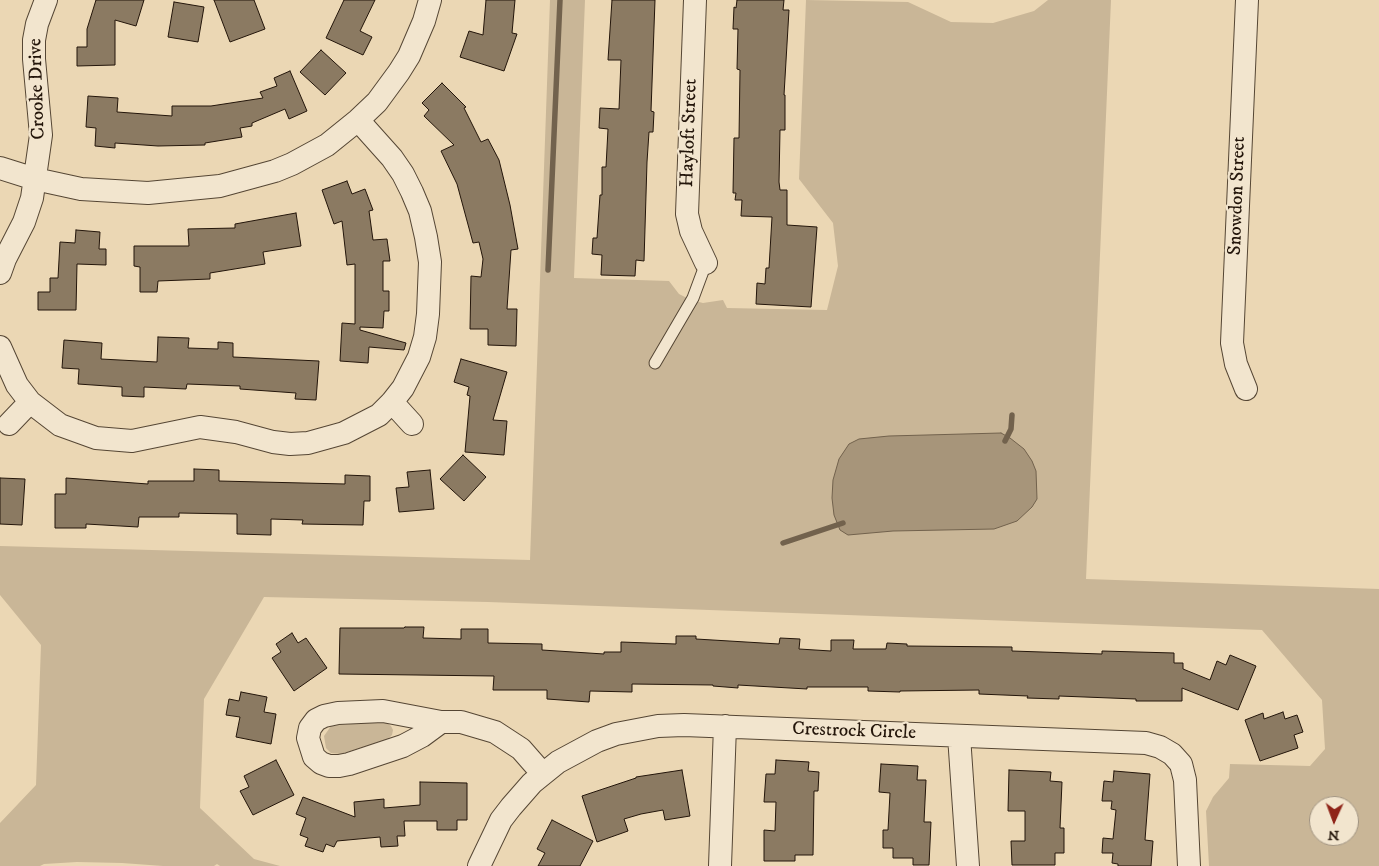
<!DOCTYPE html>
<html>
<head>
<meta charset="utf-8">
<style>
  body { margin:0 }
  #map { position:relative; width:1379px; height:866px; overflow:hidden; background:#ebd7b4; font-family:"IM FELL DW Pica",serif }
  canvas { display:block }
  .north { position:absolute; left:1309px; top:796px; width:50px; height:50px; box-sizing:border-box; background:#f2e5ce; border:1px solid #9f9280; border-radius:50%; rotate:182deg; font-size:14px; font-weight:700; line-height:20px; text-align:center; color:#23150a }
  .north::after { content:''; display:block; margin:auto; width:18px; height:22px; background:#8f2418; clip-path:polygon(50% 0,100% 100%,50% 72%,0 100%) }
</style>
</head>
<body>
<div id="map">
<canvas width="1379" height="866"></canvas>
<div class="north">N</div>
</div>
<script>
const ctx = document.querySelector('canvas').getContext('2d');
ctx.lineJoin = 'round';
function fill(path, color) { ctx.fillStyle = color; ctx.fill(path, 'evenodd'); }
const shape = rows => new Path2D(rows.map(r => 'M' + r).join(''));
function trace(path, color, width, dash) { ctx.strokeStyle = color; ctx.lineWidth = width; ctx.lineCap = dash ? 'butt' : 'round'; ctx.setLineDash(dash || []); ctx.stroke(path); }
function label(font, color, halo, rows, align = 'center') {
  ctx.font = font + ' "IM FELL DW Pica",serif'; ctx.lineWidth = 4.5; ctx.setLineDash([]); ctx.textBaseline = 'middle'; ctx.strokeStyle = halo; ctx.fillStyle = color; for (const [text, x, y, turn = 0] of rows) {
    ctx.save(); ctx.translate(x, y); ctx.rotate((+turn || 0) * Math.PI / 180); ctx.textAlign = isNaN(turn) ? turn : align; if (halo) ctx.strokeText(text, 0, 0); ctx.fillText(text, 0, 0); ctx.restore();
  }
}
fill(shape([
  [550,0,585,0,574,278,669,281,679,294,691,300,703,303,723,300,727,308,827,310,838,266,833,223,799,179,806,0,908,2,951,22,993,23,1034,11,1048,0,1111,0,1086,579,1379,589,1379,866,1209,866,1206,811,1213,797,1229,778,1230,764,1310,766,1325,749,1322,700,1262,630,488,602,264,597,204,699,200,808,254,859,280,866,220,866,217,864,214,866,163,866,122,863,77,862,44,864,40,866,0,866,0,823,36,785,41,645,0,595,0,546,530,560],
  [1319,806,1349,806,1349,836,1319,836],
  [370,722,387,723,391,726,393,730,392,735,388,739,341,754,331,753,326,748,324,736,331,726]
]), '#c9b697');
const water = shape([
  [1001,433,1010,438,1024,449,1032,461,1036,471,1037,499,1032,507,1017,521,994,529,893,531,848,535,840,530,834,515,832,498,833,480,839,459,849,444,859,439,889,436,1001,433]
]);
fill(water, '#a7957a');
trace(water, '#72624d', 1);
trace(shape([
  [548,270,560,0],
  [1005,441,1011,429,1012,415],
  [783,543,843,523]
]), '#72624d', 5.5);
const building = shape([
  [96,0,144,0,136,26,115,20,115,65,77,66,77,47,87,47,87,29,96,0],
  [214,0,254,0,265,29,230,42,214,0],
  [344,0,375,0,360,31,372,37,363,55,326,38,344,0],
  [486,0,515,0,512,33,517,34,504,71,460,57,469,31,483,35,486,0],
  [612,0,655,0,651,111,654,112,653,132,649,132,647,162,644,261,636,260,635,276,601,275,602,255,592,254,593,238,597,238,600,195,602,195,602,167,606,167,608,129,599,128,600,108,619,109,621,60,608,60,612,0],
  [737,0,784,0,783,10,789,10,784,95,785,95,785,130,780,130,779,182,780,190,787,190,787,225,817,227,811,307,756,304,757,283,765,284,766,268,769,268,772,217,741,216,742,200,735,200,736,193,733,193,734,138,739,138,740,70,737,69,738,29,733,29,734,7,736,8,737,0],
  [174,2,204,7,198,42,168,37,174,2],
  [321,50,346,73,325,95,300,72,321,50],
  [290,71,307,111,289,119,285,109,252,123,252,126,240,128,242,137,205,143,205,145,158,146,115,143,115,148,95,146,96,128,86,127,88,96,118,98,117,112,172,116,172,106,211,106,263,98,260,92,277,86,274,78,290,71],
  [442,83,466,107,464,108,481,142,488,139,499,160,510,205,518,249,511,250,507,309,517,309,516,346,488,345,488,329,470,329,471,276,481,277,483,259,479,242,473,243,457,184,441,151,454,145,424,116,429,110,422,103,442,83],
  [347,181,352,194,365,189,373,210,369,211,373,240,387,239,390,261,383,261,383,291,389,291,389,311,384,311,383,328,360,327,360,330,406,343,404,350,369,347,368,363,340,361,342,323,355,324,355,264,347,265,342,221,334,224,322,190,347,181],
  [296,213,301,246,263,252,265,264,210,273,210,279,158,281,157,292,140,292,140,267,134,266,134,246,189,246,188,229,235,228,235,224,296,213],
  [76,230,100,232,99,249,106,249,106,265,77,264,76,310,38,310,38,292,50,292,50,278,58,278,60,242,75,243,76,230],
  [158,337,189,338,188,348,218,349,218,342,233,343,233,357,319,361,316,400,295,399,296,393,240,389,240,386,187,384,186,389,144,387,144,397,122,396,122,387,78,384,79,369,62,368,64,340,102,343,101,359,157,362,158,337],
  [461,359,507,372,493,420,507,421,504,455,465,452,470,396,467,395,469,387,454,382,461,359],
  [463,455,486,477,464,501,440,479,463,455],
  [194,469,219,470,219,481,345,484,345,475,370,476,370,501,364,501,363,525,302,524,303,520,271,519,271,535,237,534,237,514,179,513,179,517,139,517,138,527,86,524,86,528,55,528,55,494,66,494,66,478,148,484,148,481,194,481,194,469],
  [430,470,434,509,399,512,396,488,409,487,407,472,430,470],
  [0,478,25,479,22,525,0,524,0,478],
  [405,627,424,627,423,638,461,639,461,629,488,629,488,643,542,644,542,650,604,654,604,652,621,652,621,642,676,644,676,636,696,636,696,639,779,644,780,638,800,639,799,649,831,651,831,640,854,640,853,649,886,649,887,643,907,644,907,646,1012,647,1012,651,1102,654,1102,651,1174,653,1174,663,1183,663,1183,669,1210,680,1217,661,1226,665,1230,655,1256,666,1238,710,1182,688,1182,701,1136,701,1136,699,1059,696,1059,699,1027,698,1028,696,979,694,979,690,900,691,900,692,868,691,868,687,807,687,807,689,738,685,738,688,713,686,713,685,632,684,632,692,590,691,589,702,547,699,547,690,493,690,494,676,339,674,340,628,404,628,405,627],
  [292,633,298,643,306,638,327,668,294,691,272,658,281,652,276,644,292,633],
  [241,692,267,697,264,712,276,714,271,744,236,737,240,717,226,715,229,699,239,701,241,692],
  [1283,712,1285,719,1297,715,1303,732,1294,735,1298,748,1260,761,1245,720,1263,713,1264,719,1283,712],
  [276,760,294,795,253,815,240,791,249,787,244,776,276,760],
  [776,760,809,762,808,771,819,772,818,791,814,791,813,855,795,855,795,861,764,861,764,830,775,831,776,802,764,802,766,774,775,774,776,760],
  [881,764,918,766,917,780,926,780,924,822,931,822,929,865,913,865,913,858,893,858,893,848,883,848,883,830,888,830,890,793,879,792,881,764],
  [682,770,690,816,665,820,663,810,641,814,624,819,628,831,597,842,582,796,636,778,636,777,682,770],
  [1009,770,1051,772,1050,781,1062,782,1060,828,1064,828,1064,853,1055,853,1055,865,1012,865,1011,841,1025,841,1025,811,1008,811,1009,770],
  [1114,771,1150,774,1145,840,1153,841,1151,866,1118,866,1118,864,1112,863,1113,853,1102,853,1103,838,1113,839,1116,810,1111,809,1112,801,1102,801,1104,781,1113,782,1114,771],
  [420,782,467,783,467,820,457,820,457,830,437,830,437,821,404,821,405,836,397,836,398,846,381,847,380,837,337,841,334,847,326,844,323,852,305,846,308,838,300,835,306,818,296,814,303,797,355,817,354,802,384,799,384,808,420,805,420,782],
  [552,820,593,841,580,866,538,866,545,853,537,849,552,820]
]);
fill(building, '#8b7a62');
trace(building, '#23150a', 1);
const lane = shape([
  [655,363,693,298,706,263]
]);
const street = shape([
  [695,0,687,214,691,231,706,263],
  [0,168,35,179,81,189,148,193,220,186,275,171,292,164,327,145,358,120,377,102,399,72,409,56,424,21,430,0],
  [0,273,5,259,24,222,32,198,41,135,34,59,34,40,37,24,46,0],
  [0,347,17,385,30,402,60,425,96,438,132,441,200,427,236,432,273,442,290,444,308,443,344,433,379,415,392,402,403,388,419,357,425,337,428,314,430,262,426,237,420,211,412,192,403,174,392,158,358,120],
  [1246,389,1236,364,1232,343,1247,0],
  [392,402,412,424],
  [9,424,30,402],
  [441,722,422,736,403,746,349,764,339,766,329,766,321,763,314,757,308,738,310,728,316,720,324,716,338,713,383,711,441,722,461,722,495,732,521,749,542,773],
  [959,736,968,866],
  [479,866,501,820,511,807,532,783,558,762,597,741,616,734,658,726,684,725,1146,743,1160,747,1172,754,1181,764,1185,780,1189,866],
  [720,866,725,726]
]);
trace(lane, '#554634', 13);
trace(street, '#554634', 24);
trace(lane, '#f2e5ce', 11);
trace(street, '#f2e5ce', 22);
label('19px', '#23150a', '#f2e5ce', [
  ["Crooke Drive",38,89,-92],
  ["Hayloft Street",690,133,-88],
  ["Snowdon Street",1238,196,-88],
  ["Crestrock Circle",854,732,2]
]);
</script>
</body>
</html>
